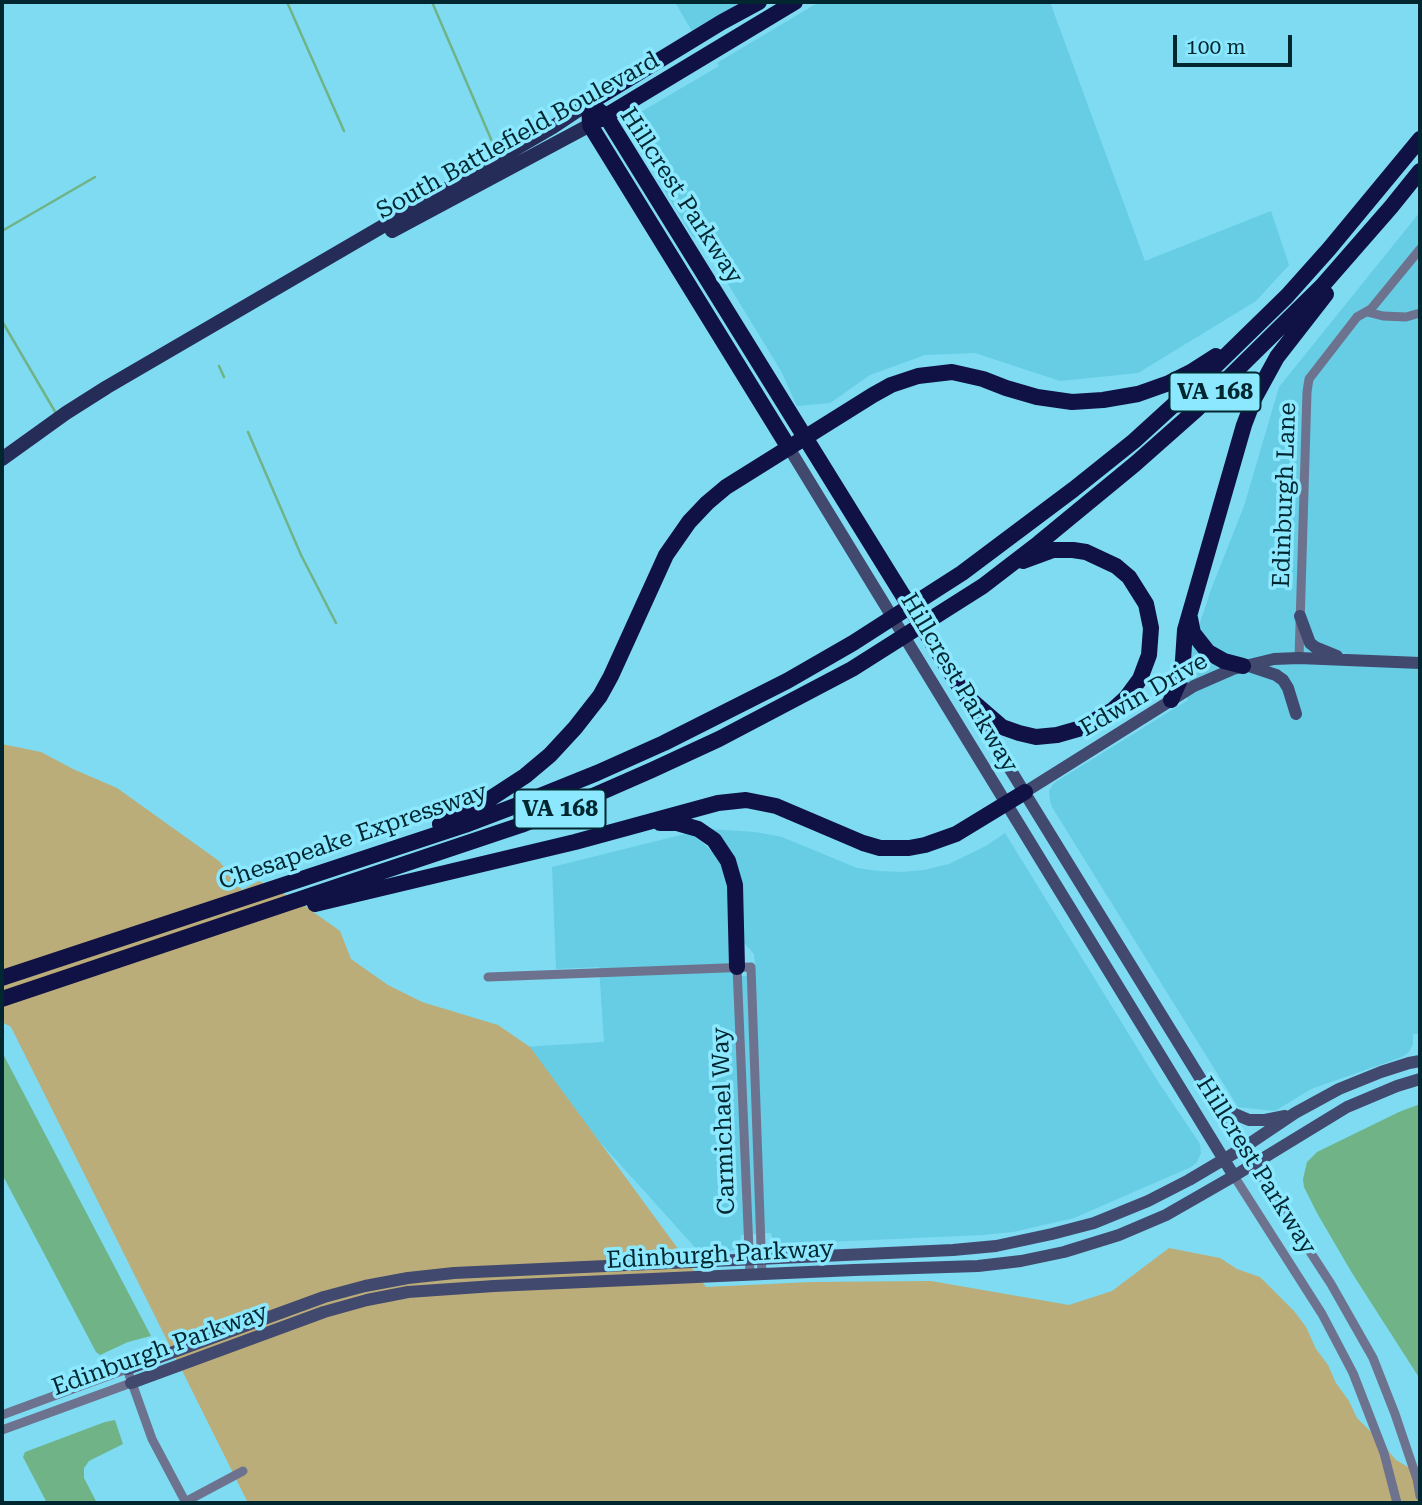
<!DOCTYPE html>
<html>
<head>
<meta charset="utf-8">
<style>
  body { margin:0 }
  #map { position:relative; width:1422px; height:1505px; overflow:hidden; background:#7edbf1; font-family:"Roboto Serif",serif }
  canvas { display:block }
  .frame { position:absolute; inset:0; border:4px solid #002730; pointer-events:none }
  .scale { position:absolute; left:1173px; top:35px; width:119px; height:32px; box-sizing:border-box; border:4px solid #002730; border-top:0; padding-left:9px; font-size:21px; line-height:24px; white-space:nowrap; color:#002730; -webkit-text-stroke:5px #8ce8fe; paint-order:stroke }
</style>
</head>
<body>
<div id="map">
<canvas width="1422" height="1505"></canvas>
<div class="frame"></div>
<div class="scale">100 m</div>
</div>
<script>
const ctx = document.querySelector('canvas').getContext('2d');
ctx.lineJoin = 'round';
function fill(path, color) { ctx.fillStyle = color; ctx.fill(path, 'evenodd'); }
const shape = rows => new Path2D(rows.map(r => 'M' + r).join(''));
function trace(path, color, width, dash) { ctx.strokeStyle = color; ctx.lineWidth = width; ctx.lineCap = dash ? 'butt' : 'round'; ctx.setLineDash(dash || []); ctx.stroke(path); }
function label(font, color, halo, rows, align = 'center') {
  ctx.font = font + ' "Roboto Serif",serif'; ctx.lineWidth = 7; ctx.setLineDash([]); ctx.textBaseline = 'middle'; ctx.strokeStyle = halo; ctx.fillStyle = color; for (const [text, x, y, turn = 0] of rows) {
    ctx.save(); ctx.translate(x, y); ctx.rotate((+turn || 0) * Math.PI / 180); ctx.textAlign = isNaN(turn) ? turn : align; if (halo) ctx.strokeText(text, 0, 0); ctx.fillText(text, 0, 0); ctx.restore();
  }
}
fill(shape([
  [675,2,746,2,693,33],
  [819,2,1050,2,1145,261,1271,211,1289,265,1256,301,1138,373,1060,381,975,353,925,355,870,375,830,403,797,406,781,371,725,279,700,239,693,237,631,136,634,116,719,66,717,63],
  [1420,212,1420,1034,1413,1034,1413,1044,1409,1052,1402,1057,1311,1089,1275,1111,1238,1107,1052,807,1050,801,1049,791,1054,783,1188,700,1176,683,1188,659,1212,587,1244,506,1279,387],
  [708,829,755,832,782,837,857,868,878,871,901,872,924,870,949,864,986,846,1005,833,1157,1080,1200,1144,1201,1153,1197,1162,1191,1167,1074,1218,1013,1232,982,1235,783,1244,778,1243,772,1237,771,1233,741,1235,740,1243,737,1249,731,1251,700,1253,545,1081,523,1047,604,1042,599,967,556,969,552,867,689,833,703,843,716,855,727,877,734,976,756,976,754,954,744,943,742,889]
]), '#66cde4');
fill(shape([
  [2,744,41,752,73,769,117,788,219,861,242,890,259,881,298,901,340,931,351,959,388,985,422,1002,498,1025,530,1047,706,1287,811,1282,931,1281,1069,1305,1112,1291,1169,1248,1220,1258,1237,1269,1260,1277,1294,1311,1306,1327,1316,1349,1328,1365,1336,1383,1349,1401,1357,1418,1377,1438,1396,1460,1420,1474,1420,1503,248,1503,11,1027,2,1022]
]), '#bbad79');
fill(shape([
  [2,1052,151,1336,128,1342,100,1355,96,1352,2,1174],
  [1420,1104,1420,1379,1352,1273,1317,1213,1304,1187,1303,1179,1307,1162,1317,1152,1399,1112],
  [115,1420,123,1444,89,1461,84,1468,84,1478,97,1503,47,1503,23,1457,25,1452,105,1422]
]), '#6fb387');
trace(shape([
  [287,2,344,131],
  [432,2,497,153],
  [2,231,95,177],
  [2,321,57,415],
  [219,366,224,377],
  [248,432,301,555,336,623]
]), '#6fb387', 2.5);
trace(shape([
  [1367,312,1383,316,1406,317,1420,313],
  [1299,658,1307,392,1309,379,1357,317,1371,309,1420,249],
  [737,967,750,1274],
  [488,977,751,967,762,1274],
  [1253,1164,1331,1284,1373,1358,1395,1414,1417,1479,1420,1496],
  [1234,1176,1322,1314,1353,1373,1384,1453,1397,1503],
  [2,1415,127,1369,152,1439,186,1503],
  [2,1430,131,1383],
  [185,1502,243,1471]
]), '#6d738e', 9);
trace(shape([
  [789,448,1234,1176],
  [1300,616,1310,643,1315,647,1337,656],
  [1246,665,1276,675,1283,680,1288,688,1296,714],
  [970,704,1253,1164],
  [1025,792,1194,686,1233,669,1274,659,1299,658,1420,663],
  [1221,1104,1230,1112,1249,1120,1265,1120,1285,1116],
  [127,1369,324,1297,365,1286,408,1278,454,1273,953,1250,996,1246,1052,1234,1094,1223,1148,1201,1189,1180,1243,1148,1295,1113,1339,1089,1381,1072,1409,1063,1420,1061],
  [131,1383,324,1312,367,1300,408,1292,494,1286,854,1270,978,1266,1021,1261,1064,1252,1119,1235,1166,1215,1234,1176,1347,1107,1397,1086,1420,1079]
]), '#42496f', 12);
trace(shape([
  [392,231,590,125],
  [2,459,66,413,107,387,553,127,589,103]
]), '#262c58', 14);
trace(shape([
  [589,103,606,116,964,694,1002,727,1019,733,1036,737,1057,735,1078,729,1092,722,1113,710,1126,698,1140,679,1149,655,1151,628,1146,604,1129,577,1116,566,1086,552,1073,550,1053,550,1023,561],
  [589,103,590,125,789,448],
  [589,103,722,22,759,2],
  [599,120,795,2],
  [1190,618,1193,633,1208,652,1224,661,1243,666],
  [1171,700,1182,675,1185,630,1244,425,1254,399,1277,357,1326,294],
  [660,823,677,823,698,829,714,840,728,861,735,885,737,967],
  [440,824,482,804,525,776,550,755,575,728,600,696,611,676,666,555,689,522,707,503,726,487,873,395,891,385,918,376,952,372,983,379,1006,388,1037,397,1072,402,1103,400,1138,394,1169,383,1191,372,1216,356],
  [315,904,575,842,718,803,746,800,776,806,863,843,880,848,909,848,925,845,956,834,1025,792],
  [2,978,465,825,515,806,597,773,664,743,787,681,853,643,962,573,1074,489,1134,441,1201,380,1287,296,1329,249,1420,139],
  [2,999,521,825,579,802,652,770,719,739,852,669,983,586,1039,543,1135,464,1196,410,1322,286,1391,207,1420,171]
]), '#101144', 16);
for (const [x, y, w] of [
  [1215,392,91],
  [560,809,91]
]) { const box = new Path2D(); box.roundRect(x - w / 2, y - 19.5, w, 39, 5); ctx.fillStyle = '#8ce8fe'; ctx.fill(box); trace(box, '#002730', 2); }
label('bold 23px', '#002730', null, [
  ["VA 168",1215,392],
  ["VA 168",560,809]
]);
label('24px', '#002730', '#8ce8fe', [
  ["South Battlefield Boulevard",518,136,-29],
  ["Hillcrest Parkway",681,196,57],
  ["Edinburgh Lane",1285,495,-88],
  ["Hillcrest Parkway",959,683,59],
  ["Edwin Drive",1144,695,-30],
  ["Chesapeake Expressway",353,837,-19],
  ["Carmichael Way",724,1121,-92],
  ["Hillcrest Parkway",1256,1166,58],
  ["Edinburgh Parkway",720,1255,-3],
  ["Edinburgh Parkway",160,1350,-20]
]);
</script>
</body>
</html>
